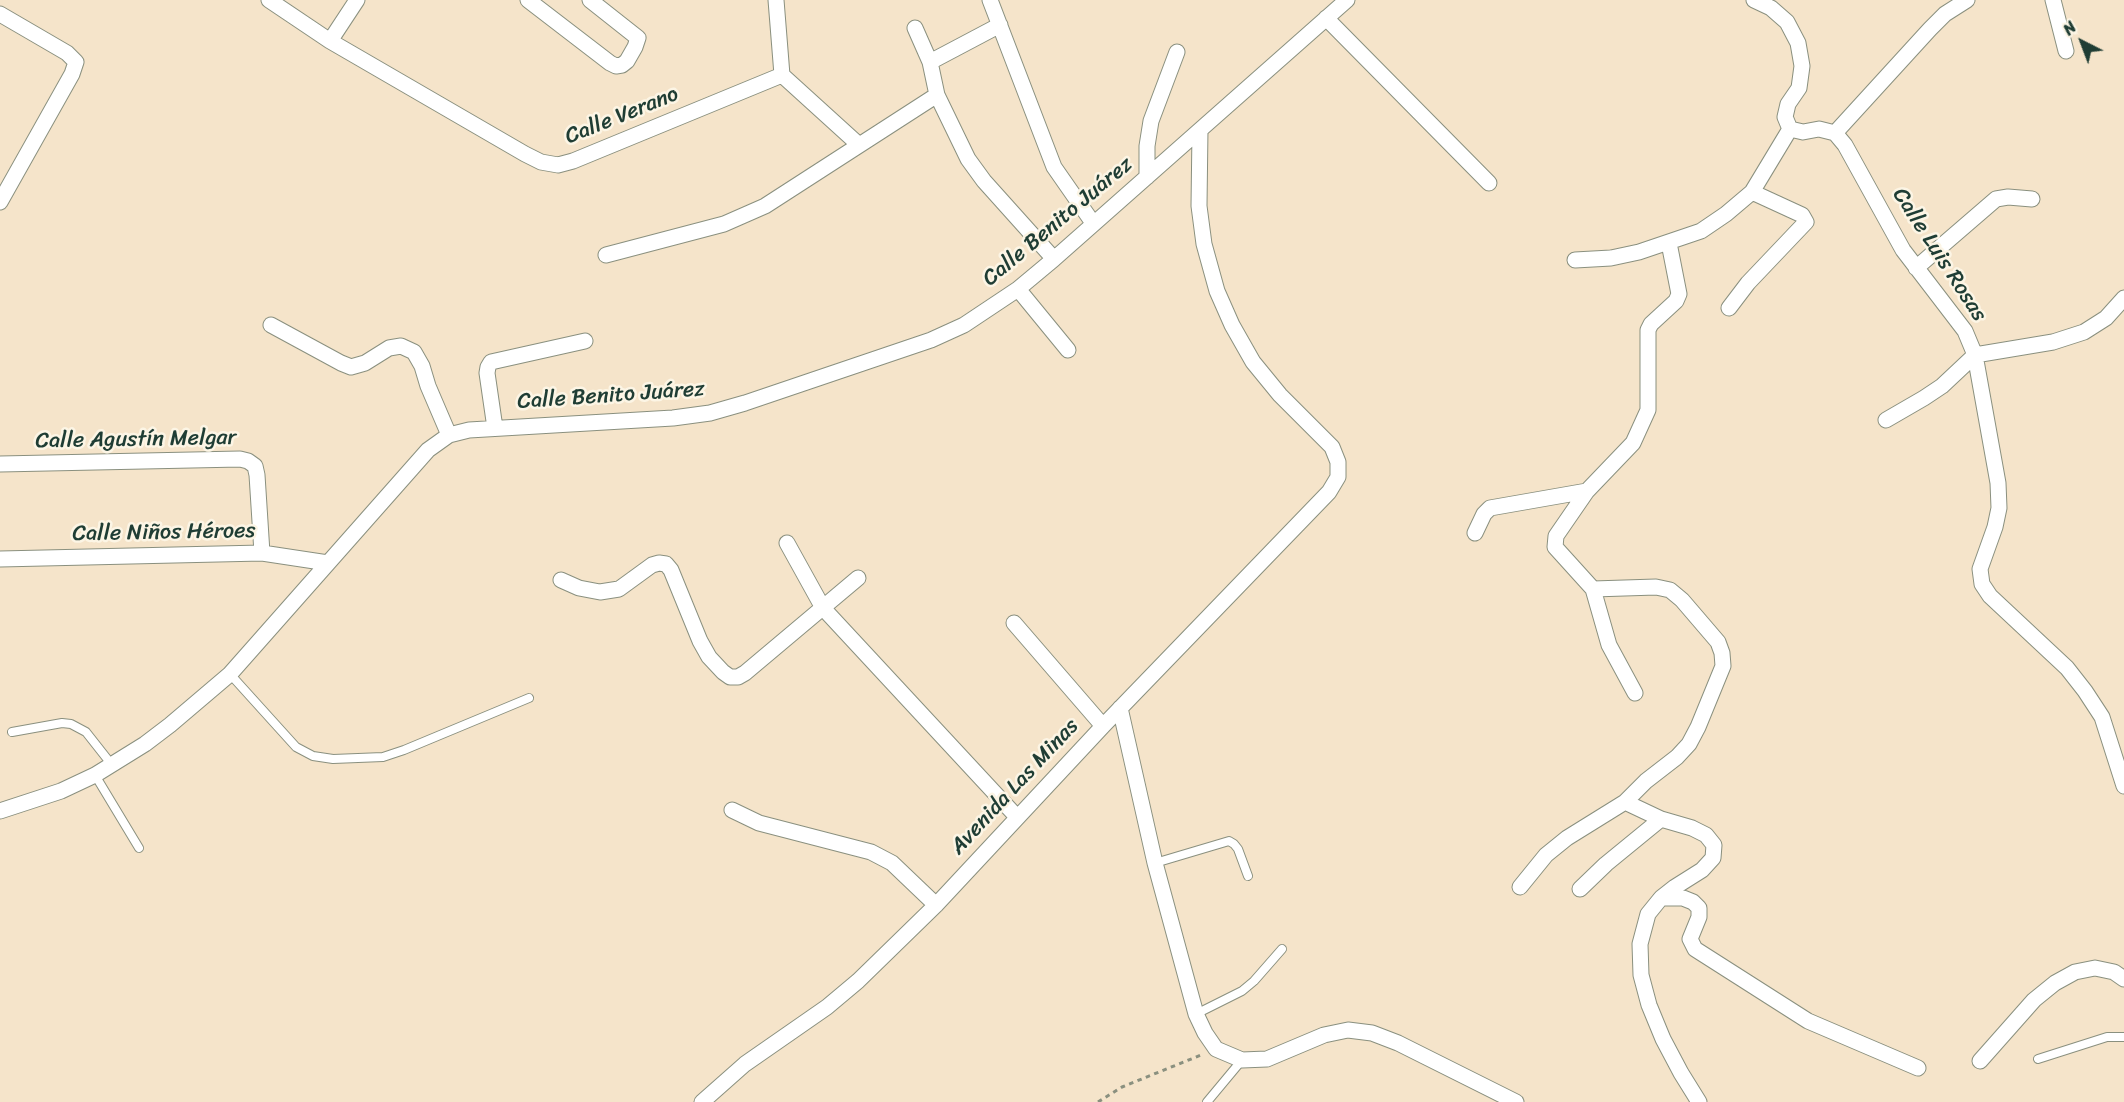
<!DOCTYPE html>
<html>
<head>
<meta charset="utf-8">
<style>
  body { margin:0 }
  #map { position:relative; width:2124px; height:1102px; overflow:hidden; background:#f5e4ca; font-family:Sriracha,sans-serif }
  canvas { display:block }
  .north { position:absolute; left:2052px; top:12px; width:60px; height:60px; -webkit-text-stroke:4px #fcf5e5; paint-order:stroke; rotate:318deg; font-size:16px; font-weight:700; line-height:24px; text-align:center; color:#1f3d34 }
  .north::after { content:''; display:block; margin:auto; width:21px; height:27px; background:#1f3d34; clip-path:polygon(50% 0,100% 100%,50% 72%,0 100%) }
</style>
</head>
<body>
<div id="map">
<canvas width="2124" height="1102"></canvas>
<div class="north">N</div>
</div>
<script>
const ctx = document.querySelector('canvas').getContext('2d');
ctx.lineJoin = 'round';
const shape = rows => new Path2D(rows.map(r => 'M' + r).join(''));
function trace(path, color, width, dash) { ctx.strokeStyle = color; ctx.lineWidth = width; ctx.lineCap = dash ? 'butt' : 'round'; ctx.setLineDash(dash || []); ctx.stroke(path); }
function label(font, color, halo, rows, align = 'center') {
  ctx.font = font + ' Sriracha,sans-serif'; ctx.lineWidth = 5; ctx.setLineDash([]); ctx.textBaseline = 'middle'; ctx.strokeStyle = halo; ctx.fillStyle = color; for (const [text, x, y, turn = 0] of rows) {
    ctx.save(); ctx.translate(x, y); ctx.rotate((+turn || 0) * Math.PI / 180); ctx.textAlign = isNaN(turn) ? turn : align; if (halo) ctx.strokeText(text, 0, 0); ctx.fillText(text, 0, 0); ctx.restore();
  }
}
const service = shape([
  [230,674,296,747,313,756,333,759,383,757,404,750,529,698],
  [12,732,62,723,71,724,86,732,112,765],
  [95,775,139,848],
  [1155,863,1229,841,1234,844,1238,849,1248,876],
  [1196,1014,1242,991,1254,981,1282,949],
  [2038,1059,2107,1037,2124,1037],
  [1207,1102,1242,1060]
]);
const minor = shape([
  [269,0,330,41,525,154,541,162,558,165,573,161,782,75],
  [528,0,610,63,616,66,622,65,627,61,635,47,638,38,590,0],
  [776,0,782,75],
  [990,0,1054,167,1093,223],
  [2053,0,2066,51],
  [0,14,67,53,76,62,72,74,0,202],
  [1326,18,1489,183],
  [915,28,930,62,937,95,968,159,984,181,1054,259],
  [330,41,357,0],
  [930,62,1000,25],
  [782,75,858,144],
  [1790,129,1803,132,1819,129,1835,133,1930,29,1945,14,1967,0],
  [1835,133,1845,145,1903,250,1965,331,1975,355,1998,483,1999,508,1995,527,1980,569,1982,584,1990,596,2067,668,2085,691,2102,717,2124,786],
  [1147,177,1147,146,1151,121,1177,52],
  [606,255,724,224,765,206,937,95],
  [1575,260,1611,258,1639,252,1701,231,1726,214,1752,192,1790,129,1785,117,1788,104,1799,88,1802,66,1798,43,1787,22,1771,8,1754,0],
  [1916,268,1996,199,2008,197,2032,199],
  [1018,289,1068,350],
  [1729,308,1748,283,1806,222,1802,215,1752,192],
  [271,325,341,363,351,367,365,363,389,348,401,346,414,352,422,366,428,386,449,435],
  [1886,420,1924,398,1942,386,1975,355,2053,342,2084,332,2106,318,2124,298],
  [495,428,487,373,488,367,491,362,585,341],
  [0,464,240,459,248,461,255,466,257,475,262,553],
  [1587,491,1556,536,1555,547,1593,589,1609,645,1635,693],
  [1475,533,1484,514,1490,508,1587,491,1633,443,1648,410,1648,330,1651,324,1676,301,1679,294,1669,243],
  [787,543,823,608,1017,817],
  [0,559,262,553,328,563],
  [561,580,579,588,600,592,619,589,652,565,659,563,666,564,671,570,700,641,709,657,723,672,730,677,738,677,745,673,858,578],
  [1593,589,1656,587,1670,590,1682,600,1718,642,1722,653,1723,666,1698,727,1689,744,1677,757,1646,781,1625,802],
  [1014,623,1103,726],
  [1120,708,1155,863,1196,1014,1205,1033,1216,1049,1242,1060,1267,1059,1324,1035,1348,1030,1372,1033,1398,1043,1516,1102],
  [732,810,759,823,871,852,892,863,936,905],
  [0,811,61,791,95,775,145,744,170,725,230,674,428,450,449,435,469,430,673,418,710,413,745,403,931,340,964,325,1018,289,1054,259,1347,0],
  [1520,887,1546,855,1567,838,1625,802,1661,819,1692,828,1706,835,1714,845,1713,858,1702,870,1675,887,1661,898],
  [1580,889,1606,864,1661,819],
  [1980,1061,2034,1000,2055,983,2075,972,2095,968,2114,972,2124,979],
  [702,1102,745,1064,827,1007,858,981,936,905,1103,726,1329,492,1338,477,1338,462,1332,447,1280,395,1253,362,1232,325,1217,291,1204,244,1199,206,1200,130],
  [1699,1102,1681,1073,1663,1039,1649,1005,1641,975,1640,944,1648,914,1661,898,1683,898,1693,902,1699,908,1699,917,1690,939,1695,949,1808,1021,1918,1068]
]);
trace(service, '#8a907f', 10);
trace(minor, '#8a907f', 17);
trace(shape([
  [1098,1102,1122,1087,1201,1055]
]), '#8a907f', 3, [4.5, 4.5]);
trace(service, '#fff', 8);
trace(minor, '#fff', 15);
label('22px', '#1f3d34', '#fcf5e5', [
  ["Calle Verano",622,116,-22],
  ["Calle Benito Juárez",1058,222,-40],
  ["Calle Luis Rosas",1939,255,57],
  ["Calle Benito Juárez",611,396,-4],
  ["Calle Agustín Melgar",136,440,-1],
  ["Calle Niños Héroes",164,533,-1],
  ["Avenida Las Minas",1015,787,-47]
]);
</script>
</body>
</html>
